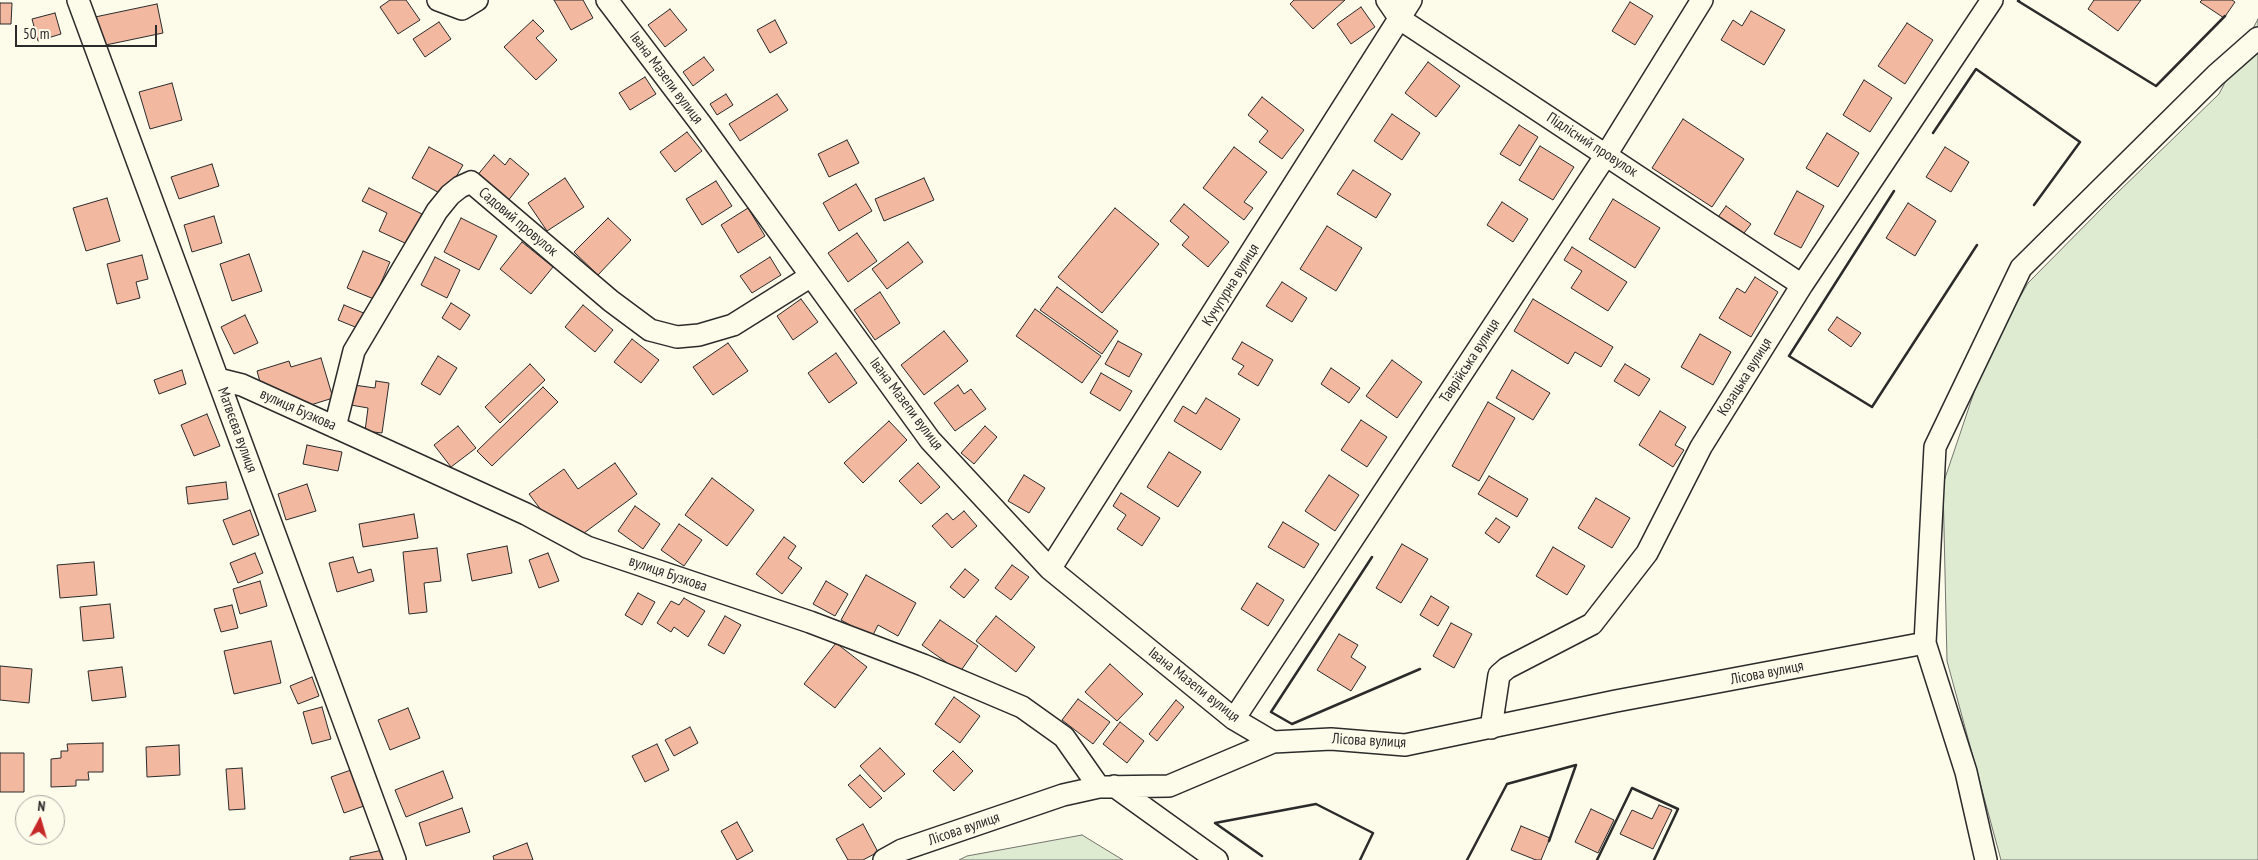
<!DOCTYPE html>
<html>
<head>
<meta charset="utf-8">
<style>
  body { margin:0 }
  #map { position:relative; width:2258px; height:860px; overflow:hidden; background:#fdfbea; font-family:"PT Sans Narrow",sans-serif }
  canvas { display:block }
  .north { position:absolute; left:15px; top:795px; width:50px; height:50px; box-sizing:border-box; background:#fdfbea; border:1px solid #a9a89e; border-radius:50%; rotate:6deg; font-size:14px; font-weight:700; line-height:20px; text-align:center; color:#2b2b2b }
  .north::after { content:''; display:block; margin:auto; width:18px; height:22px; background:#c62828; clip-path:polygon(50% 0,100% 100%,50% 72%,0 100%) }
  .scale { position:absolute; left:15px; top:25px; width:142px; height:22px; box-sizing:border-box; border:2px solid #2b2b2b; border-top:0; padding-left:6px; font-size:15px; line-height:18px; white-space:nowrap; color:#2b2b2b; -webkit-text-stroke:4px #fdfbea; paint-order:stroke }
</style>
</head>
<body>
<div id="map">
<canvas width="2258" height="860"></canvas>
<div class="north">N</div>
<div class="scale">50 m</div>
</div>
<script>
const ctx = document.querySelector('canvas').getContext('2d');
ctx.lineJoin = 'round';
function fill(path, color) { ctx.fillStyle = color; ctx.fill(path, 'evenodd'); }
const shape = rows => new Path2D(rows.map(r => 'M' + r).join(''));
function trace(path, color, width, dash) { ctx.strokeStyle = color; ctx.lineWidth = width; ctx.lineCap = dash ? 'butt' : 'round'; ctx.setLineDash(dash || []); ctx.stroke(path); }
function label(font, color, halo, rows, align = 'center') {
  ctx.font = font + ' "PT Sans Narrow",sans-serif'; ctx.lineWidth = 4; ctx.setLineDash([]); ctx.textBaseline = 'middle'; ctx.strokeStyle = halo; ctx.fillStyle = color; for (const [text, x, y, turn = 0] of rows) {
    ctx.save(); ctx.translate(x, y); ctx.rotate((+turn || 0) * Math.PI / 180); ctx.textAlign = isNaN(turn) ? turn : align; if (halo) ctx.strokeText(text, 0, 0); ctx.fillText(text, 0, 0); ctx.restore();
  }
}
const green = shape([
  [2258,19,2258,860,2001,860,1947,661,1943,484,1987,354,2028,283,2114,196,2219,94,2258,19],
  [1082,835,1123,860,959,860,967,856,1082,835]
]);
fill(green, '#deebd1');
trace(green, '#74746e', 1);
const building = shape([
  [390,0,406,0,420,20,398,34,380,7,390,0],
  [554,0,583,0,593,18,571,30,554,0],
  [1294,0,1345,0,1313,29,1290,4,1294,0],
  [2094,0,2141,0,2118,31,2088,9,2094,0],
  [2202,0,2232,0,2235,2,2224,18,2200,2,2202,0],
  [1630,2,1653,16,1635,45,1612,31,1630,2],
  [0,3,12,3,11,24,0,24,0,3],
  [157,4,163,33,101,46,95,17,157,4],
  [1361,7,1375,27,1351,44,1337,24,1361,7],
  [670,9,687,30,665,47,648,25,670,9],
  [1751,11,1785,30,1764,65,1721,40,1733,20,1742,26,1751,11],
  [55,13,61,34,38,41,32,19,55,13],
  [533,20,544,31,536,38,557,60,536,80,504,47,533,20],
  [775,20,787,43,770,53,757,30,775,20],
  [439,22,451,39,425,57,413,39,439,22],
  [1907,23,1933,40,1905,84,1878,66,1907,23],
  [704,57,714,70,693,86,683,72,704,57],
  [1428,62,1460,86,1436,117,1405,93,1428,62],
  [645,77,656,94,630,110,619,93,645,77],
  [1864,80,1892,98,1870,132,1843,115,1864,80],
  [172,83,182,120,150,129,139,92,172,83],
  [726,94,733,105,717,115,710,104,726,94],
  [777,94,788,110,740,141,729,124,777,94],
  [1262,97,1304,130,1282,159,1259,142,1268,131,1248,115,1262,97],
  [1392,114,1420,133,1402,160,1374,141,1392,114],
  [1683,119,1744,159,1712,207,1652,168,1683,119],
  [1519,125,1538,137,1520,166,1500,154,1519,125],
  [687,132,702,151,675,172,660,152,687,132],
  [1827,133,1859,153,1838,187,1806,168,1827,133],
  [847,140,859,163,829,177,818,154,847,140],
  [1540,146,1574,167,1553,200,1519,180,1540,146],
  [429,147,463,165,445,196,412,178,429,147],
  [1234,147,1267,172,1244,202,1253,208,1244,220,1203,188,1234,147],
  [1945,147,1969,162,1951,192,1926,177,1945,147],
  [494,155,505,165,510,158,529,174,507,202,476,177,494,155],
  [212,164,219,186,179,199,171,177,212,164],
  [1353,170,1391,194,1376,218,1337,194,1353,170],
  [565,178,584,207,547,231,528,203,565,178],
  [924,178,934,200,884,221,875,199,924,178],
  [716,181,732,206,702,225,686,199,716,181],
  [856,184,872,211,839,231,823,203,856,184],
  [369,188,422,214,407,244,379,231,387,213,362,201,369,188],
  [1797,191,1824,206,1801,248,1774,234,1797,191],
  [107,198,120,241,86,251,73,208,107,198],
  [1613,199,1660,228,1635,268,1589,239,1613,199],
  [1502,202,1528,219,1513,242,1487,225,1502,202],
  [1908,203,1936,221,1915,256,1886,238,1908,203],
  [1184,204,1229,242,1208,267,1182,245,1189,237,1170,221,1184,204],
  [1726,206,1751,224,1741,237,1716,220,1726,206],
  [748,208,765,236,738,253,721,225,748,208],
  [1115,208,1159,244,1102,313,1058,277,1115,208],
  [214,216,222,243,192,252,184,225,214,216],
  [461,218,497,236,479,270,444,252,461,218],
  [608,218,631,240,598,275,574,252,608,218],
  [1327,226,1362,248,1336,291,1300,269,1327,226],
  [857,233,877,261,848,282,828,253,857,233],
  [522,242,553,267,531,294,500,269,522,242],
  [908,242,923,262,887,289,872,269,908,242],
  [1572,247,1627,282,1608,311,1571,288,1582,271,1564,260,1572,247],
  [363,251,390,262,374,299,347,288,363,251],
  [249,254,262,291,232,301,220,264,249,254],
  [142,255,148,279,136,282,140,298,117,304,107,264,142,255],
  [435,257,460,270,447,298,421,285,435,257],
  [770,257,781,275,752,293,740,276,770,257],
  [1755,277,1778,292,1751,337,1719,318,1737,288,1745,293,1755,277],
  [1282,282,1307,298,1292,322,1266,306,1282,282],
  [1057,287,1118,331,1102,354,1040,310,1057,287],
  [880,292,900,323,875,340,854,310,880,292],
  [801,299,818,322,793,340,777,316,801,299],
  [1533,299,1613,347,1601,367,1575,352,1568,364,1514,331,1533,299],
  [451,303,470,315,460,330,442,318,451,303],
  [344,305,366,314,360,329,338,320,344,305],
  [583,305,613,330,595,352,565,327,583,305],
  [1035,309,1101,356,1082,383,1016,336,1035,309],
  [245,315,258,343,234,354,221,327,245,315],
  [1837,317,1861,333,1851,347,1828,330,1837,317],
  [944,331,968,361,924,395,901,365,944,331],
  [1700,334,1731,352,1713,385,1681,367,1700,334],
  [632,339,659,360,641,383,614,362,632,339],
  [1118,341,1142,354,1129,377,1105,364,1118,341],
  [1242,342,1273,360,1258,386,1238,374,1244,366,1232,359,1242,342],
  [728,343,748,371,713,395,693,367,728,343],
  [836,353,857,383,829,403,808,373,836,353],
  [438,356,457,368,440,395,421,384,438,356],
  [321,358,333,398,301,408,262,389,257,371,289,361,291,367,321,358],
  [1392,360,1422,382,1397,418,1366,396,1392,360],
  [530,364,545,380,500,423,485,407,530,364],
  [1625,364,1650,379,1639,396,1614,381,1625,364],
  [1331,368,1360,388,1349,403,1321,384,1331,368],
  [182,370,186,384,159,394,154,380,182,370],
  [1512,370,1550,393,1533,420,1496,398,1512,370],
  [1101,373,1132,391,1120,411,1090,393,1101,373],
  [376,381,389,383,382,433,365,431,368,408,351,405,354,385,375,388,376,381],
  [958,385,964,394,971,389,986,409,955,431,934,403,958,385],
  [543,387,558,402,492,466,477,451,543,387],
  [1206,398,1240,419,1221,450,1174,421,1183,406,1196,414,1206,398],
  [1488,402,1515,418,1479,481,1452,466,1488,402],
  [1660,411,1686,427,1675,445,1684,450,1673,467,1639,445,1660,411],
  [207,414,220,446,194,456,181,425,207,414],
  [1361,420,1387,437,1367,467,1341,450,1361,420],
  [889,421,907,440,863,483,844,463,889,421],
  [458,426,476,448,451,467,434,445,458,426],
  [985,426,997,437,974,464,961,453,985,426],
  [307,445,342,452,338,471,303,464,307,445],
  [1169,452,1201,472,1178,507,1147,487,1169,452],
  [615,463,637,494,584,533,547,518,529,494,564,469,578,489,615,463],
  [918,463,940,487,921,504,899,481,918,463],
  [1024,475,1045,488,1029,513,1008,501,1024,475],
  [1329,475,1359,495,1335,531,1305,511,1329,475],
  [1489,476,1528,499,1517,517,1478,494,1489,476],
  [712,478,754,510,727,546,685,515,712,478],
  [226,482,228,499,188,504,186,487,226,482],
  [307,484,316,511,286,520,278,494,307,484],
  [1121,493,1160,518,1142,546,1117,529,1126,515,1113,506,1121,493],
  [1596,498,1630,518,1612,548,1578,528,1596,498],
  [635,506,660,524,643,549,618,531,635,506],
  [250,510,259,535,233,545,223,520,250,510],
  [964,511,977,526,952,548,932,526,947,513,953,520,964,511],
  [414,514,418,538,363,547,359,524,414,514],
  [1496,518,1510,527,1499,543,1485,533,1496,518],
  [1283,522,1319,544,1304,568,1268,547,1283,522],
  [679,524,702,540,684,566,661,550,679,524],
  [784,537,796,546,788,558,802,568,782,594,756,574,784,537],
  [1402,544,1428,559,1401,603,1376,588,1402,544],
  [507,546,512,573,472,581,467,554,507,546],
  [1553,547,1585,566,1567,595,1536,576,1553,547],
  [437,548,441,581,424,583,427,612,409,614,403,552,437,548],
  [255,553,263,573,238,583,230,563,255,553],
  [548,553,559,581,539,588,529,560,548,553],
  [353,557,358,573,371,569,374,581,337,592,329,563,353,557],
  [94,562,97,595,60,598,57,565,94,562],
  [1012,565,1029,577,1011,600,995,588,1012,565],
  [965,569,979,580,964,598,950,587,965,569],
  [866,575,916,603,898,636,878,625,872,637,841,620,866,575],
  [260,581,267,606,240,614,233,589,260,581],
  [826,581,848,594,835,616,813,604,826,581],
  [1257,583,1284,600,1268,626,1241,609,1257,583],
  [638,593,655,602,642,625,625,615,638,593],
  [1431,596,1449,607,1438,626,1420,615,1431,596],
  [684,598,705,611,688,637,674,627,671,632,657,623,671,601,679,605,684,598],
  [110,604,114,638,83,641,80,607,110,604],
  [232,605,238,628,221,632,214,609,232,605],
  [725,616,741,625,724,654,708,645,725,616],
  [996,616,1035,647,1016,672,976,641,996,616],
  [940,620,978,646,960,672,922,645,940,620],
  [1451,623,1472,634,1454,668,1433,656,1451,623],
  [1339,634,1358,645,1351,657,1366,667,1351,691,1317,670,1339,634],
  [271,641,281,683,234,694,224,651,271,641],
  [836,643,867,667,835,708,804,684,836,643],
  [1110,664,1143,694,1117,721,1085,692,1110,664],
  [0,666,32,669,29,703,0,700,0,666],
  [122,667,126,697,92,701,88,671,122,667],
  [312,677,319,696,298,704,290,686,312,677],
  [954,697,980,716,960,743,935,724,954,697],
  [1078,699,1110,722,1093,744,1062,720,1078,699],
  [1176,700,1184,707,1157,741,1149,734,1176,700],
  [322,707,331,739,312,744,303,712,322,707],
  [408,708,420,738,390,750,378,720,408,708],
  [1120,722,1144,741,1127,763,1103,744,1120,722],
  [690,727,698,743,674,756,665,740,690,727],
  [103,743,103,772,88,772,89,780,76,780,76,786,51,787,51,759,61,758,61,751,68,751,67,744,103,743],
  [657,744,669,770,645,782,632,756,657,744],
  [179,745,180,775,147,777,146,747,179,745],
  [880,748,905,774,884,792,860,766,880,748],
  [953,751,973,771,954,791,933,771,953,751],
  [0,753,24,753,24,792,0,792,0,753],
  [242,768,245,809,229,810,226,769,242,768],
  [351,770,364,806,344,813,331,777,351,770],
  [443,771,453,798,406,817,395,790,443,771],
  [860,775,882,798,870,808,848,785,860,775],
  [1659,805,1672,810,1653,849,1620,834,1632,810,1652,819,1659,805],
  [462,808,470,832,426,846,419,823,462,808],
  [1591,809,1614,820,1598,853,1575,842,1591,809],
  [737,822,753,851,737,860,721,831,737,822],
  [863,824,878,852,863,860,848,860,836,839,863,824],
  [1521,826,1550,838,1541,860,1536,860,1511,850,1521,826],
  [527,843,533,860,494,860,493,856,527,843],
  [383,850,385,860,350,860,350,857,383,850]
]);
fill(building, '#f2b8a0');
trace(building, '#2b2b2b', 1);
const minor = shape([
  [78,0,395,860],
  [438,0,462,9,477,0],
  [607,0,701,124,930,440,1050,569,1234,719,1273,742],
  [1387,0,1400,19,1802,285],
  [218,379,242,385,335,427,526,514,587,547,810,622,923,665,1022,707,1064,737,1099,787],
  [335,427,354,351,437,211,450,195,460,187,471,182,611,301,650,330,677,337,699,335,733,325,811,276],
  [1050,569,1411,0],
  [1234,719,1606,155,1702,0],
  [1491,728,1499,675,1507,668,1592,624,1647,553,1701,447,1802,285,1992,0],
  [1114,786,1217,860],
  [884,860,902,850,1063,795,1099,787,1169,786,1273,742,1331,739,1405,745,1616,701,1925,643],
  [1986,860,1966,772,1925,643,1935,447,2021,268,2216,75,2258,38]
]);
trace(minor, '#2b2b2b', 24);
trace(minor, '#fdfbea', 21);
trace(shape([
  [2019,0,2018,1,2156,86,2225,16],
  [1933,133,1976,69,2080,142,2034,205],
  [1894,191,1789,356,1872,407,1977,245],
  [1372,557,1271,712,1292,724,1420,669],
  [1549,841,1576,765],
  [1262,856,1215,823,1316,804,1373,833,1360,860],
  [1467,860,1507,784,1576,765],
  [1597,860,1632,788,1678,809,1654,860]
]), '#2b2b2b', 2.5);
label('15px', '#2b2b2b', '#fdfbea', [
  ["Івана Мазепи вулиця",666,78,53],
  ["Підлісний провулок",1592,145,33],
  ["Садовий провулок",518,222,40],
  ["Кучугурна вулиця",1231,285,-58],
  ["Таврійська вулиця",1470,361,-57],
  ["Козацька вулиця",1745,377,-58],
  ["Івана Мазепи вулиця",906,404,53],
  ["вулиця Бузкова",298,410,24],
  ["Матвєєва вулиця",237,430,70],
  ["вулиця Бузкова",668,574,19],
  ["Лісова вулиця",1767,673,-11],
  ["Івана Мазепи вулиця",1194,685,38],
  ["Лісова вулиця",1369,741,3],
  ["Лісова вулиця",964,829,-19]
]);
</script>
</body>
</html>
